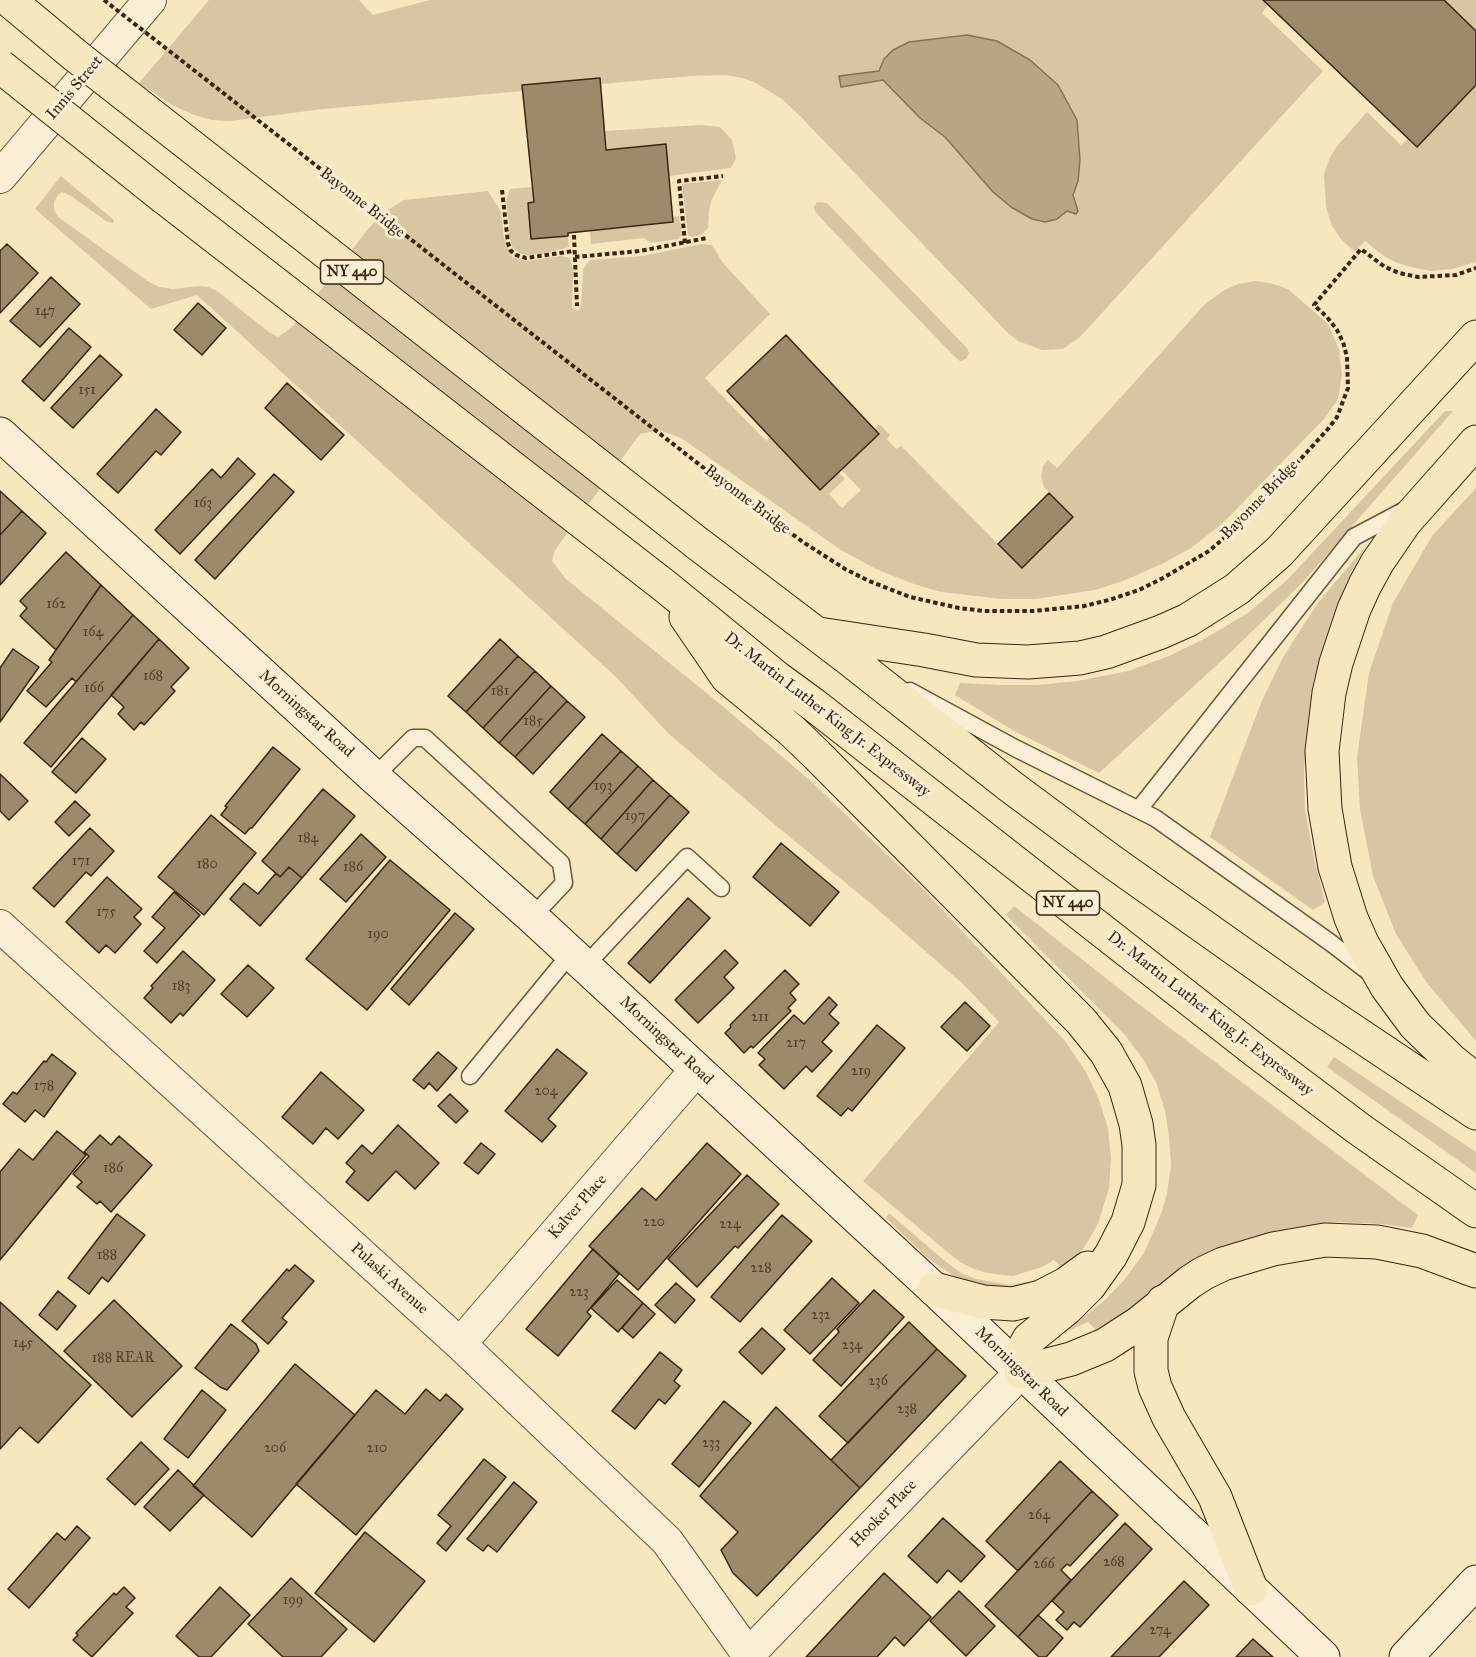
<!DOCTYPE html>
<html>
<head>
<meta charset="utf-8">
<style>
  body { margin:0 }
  canvas { display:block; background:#f7e7be }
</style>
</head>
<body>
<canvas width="1476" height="1657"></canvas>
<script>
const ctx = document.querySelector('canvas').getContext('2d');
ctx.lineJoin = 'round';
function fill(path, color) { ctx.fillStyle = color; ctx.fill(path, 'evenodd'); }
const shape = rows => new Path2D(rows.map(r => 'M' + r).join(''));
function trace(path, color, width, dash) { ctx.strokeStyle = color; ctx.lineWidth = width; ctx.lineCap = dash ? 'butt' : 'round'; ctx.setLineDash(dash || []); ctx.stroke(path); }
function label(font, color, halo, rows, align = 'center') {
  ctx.font = font + ' "IM FELL Great Primer",serif'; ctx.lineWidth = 6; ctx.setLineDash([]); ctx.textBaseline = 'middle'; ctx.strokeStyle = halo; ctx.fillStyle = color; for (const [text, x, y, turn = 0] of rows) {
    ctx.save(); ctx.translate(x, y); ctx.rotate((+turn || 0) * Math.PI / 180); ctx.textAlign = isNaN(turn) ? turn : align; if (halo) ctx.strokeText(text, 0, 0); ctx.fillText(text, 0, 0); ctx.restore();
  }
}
fill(shape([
  [209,0,359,0,373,15,430,0,1263,0,1268,5,1262,13,1323,71,1080,337,1063,349,1042,350,1018,341,1007,332,800,116,782,99,754,82,742,78,726,75,691,76,323,109,230,121,212,120,194,115,172,105,139,83],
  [1444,0,1476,0,1476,31],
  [1476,85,1476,262,1452,269,1432,271,1415,268,1397,263,1384,256,1365,241,1355,252,1340,238,1331,224,1326,206,1324,174,1330,157,1337,146,1367,112,1401,145,1408,139,1417,147],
  [700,125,720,127,732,140,736,158,731,168,669,176,666,144,606,150,605,131],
  [61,176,114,220,113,223,106,221,71,196,62,192,58,195,54,202,54,210,58,217,146,280,159,287,173,289,198,286,208,287,217,291,270,333,278,337,292,327,368,229,383,213,404,200,488,191,501,212,504,238,512,257,526,261,561,256,570,258,573,269,572,308,578,311,581,307,583,269,590,260,642,256,701,244,712,245,723,263,770,314,705,378,766,441,770,437,820,490,838,472,845,479,829,494,842,508,861,490,841,469,879,434,875,429,879,424,890,435,887,439,896,449,901,446,1022,568,1073,517,1044,487,1041,476,1043,466,1048,460,1057,468,1205,304,1223,291,1238,284,1254,281,1270,283,1288,289,1328,324,1339,349,1342,375,1338,399,1324,419,1223,523,1191,548,1164,563,1123,581,1095,590,1036,599,1002,599,941,592,911,583,876,569,841,550,681,438,659,430,640,434,555,550,552,561,566,579,720,704,812,782,923,889,1065,1041,1086,1072,1099,1100,1108,1128,1111,1158,1109,1188,1098,1224,1085,1246,1071,1265,1011,1293,957,1278,929,1259,886,1218,889,1213,945,1261,961,1273,976,1279,1010,1285,1031,1281,1048,1275,1061,1267,1054,1260,1042,1267,1013,1276,987,1273,974,1269,960,1262,945,1250,863,1181,999,1022,963,984,869,902,774,824,668,733,616,677,197,295,151,309,35,209],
  [722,180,712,199,709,210,708,228,701,235,692,237,688,235,682,184],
  [532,187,534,202,528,203,531,239,568,236,569,247,542,254,528,255,521,254,512,247,509,235,509,224,506,202,510,189],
  [817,202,827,203,967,348,969,353,966,359,960,361,956,358,828,226,815,211,814,207],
  [679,216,682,235,678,239,651,243,644,238,591,244,590,231,673,223,673,217],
  [1445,411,1453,411,1303,582,1231,652,1099,773,1014,731,955,695,960,683,999,685,1037,685,1077,681,1128,671,1169,656,1204,639,1248,613,1287,580],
  [1476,488,1476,1041,1427,983,1396,934,1373,876,1360,809,1357,757,1369,673,1393,603,1432,536],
  [1365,547,1346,583,1333,617,1313,682,1304,769,1305,810,1314,858,1325,902,1313,910,1210,837,1261,703,1282,659,1317,604],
  [1014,906,1158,1019,1418,1215,1412,1228,1382,1224,1338,1222,1290,1228,1266,1234,1154,1293,1098,1332,1088,1322,1059,1335,1103,1302,1125,1279,1144,1253,1161,1214,1167,1194,1171,1165,1169,1137,1165,1111,1156,1082,1143,1059,1125,1035,1006,915],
  [1334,1057,1476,1152,1476,1173,1327,1067]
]), '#d7c6a1');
const water = shape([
  [967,35,997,41,1030,60,1058,85,1077,120,1080,160,1078,181,1073,195,1078,211,1076,214,1067,211,1057,219,1045,222,1032,219,1011,207,993,192,945,137,920,118,883,80,841,87,839,76,879,71,884,59,893,50,909,42,967,35]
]);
fill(water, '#b7a584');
trace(water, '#857256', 1.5);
const building = shape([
  [1263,0,1444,0,1476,31,1476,85,1417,147,1263,0],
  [600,78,606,150,666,144,673,222,568,233,568,236,531,239,528,203,534,202,522,85,600,78],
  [7,244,38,273,0,313,0,251,7,244],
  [51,277,80,304,40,347,10,321,51,277],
  [198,303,226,328,202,355,174,330,198,303],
  [69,328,91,347,44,401,22,381,69,328],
  [786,335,879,434,820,490,727,391,786,335],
  [100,355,122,375,73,428,51,408,100,355],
  [287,383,344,435,321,460,265,408,287,383],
  [156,409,181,432,161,455,156,451,118,493,97,474,156,409],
  [238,458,255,474,180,554,155,530,212,469,221,478,238,458],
  [274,474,294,492,215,579,195,560,274,474],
  [0,491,22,511,0,535,0,491],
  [1049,493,1073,517,1022,568,998,544,1049,493],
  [22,511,46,533,0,585,0,535,22,511],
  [66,552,101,585,56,650,20,616,27,608,20,601,66,552],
  [101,585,133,615,76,682,72,678,46,707,27,691,52,662,49,660,101,585],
  [133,615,159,639,51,767,24,743,133,615],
  [159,639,189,668,171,687,175,691,144,725,141,722,134,730,118,714,124,707,111,695,159,639],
  [500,639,518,656,466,712,448,696,500,639],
  [13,649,39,667,0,722,0,668,13,649],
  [518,656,535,671,483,728,466,712,518,656],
  [535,671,551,686,499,743,483,728,535,671],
  [551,686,567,701,515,757,499,743,551,686],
  [567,701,585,717,533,774,515,757,567,701],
  [602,734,621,751,568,809,550,792,602,734],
  [82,738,106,759,76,793,52,772,82,738],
  [273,747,300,769,252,828,250,828,245,834,221,815,227,807,225,806,273,747],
  [621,751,638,766,585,824,568,809,621,751],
  [638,766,653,780,601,839,585,824,638,766],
  [0,774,28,801,9,820,0,811,0,774],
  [653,780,670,795,617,854,601,839,653,780],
  [323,789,355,816,302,878,289,867,280,877,262,861,323,789],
  [670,795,689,812,636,871,617,854,670,795],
  [75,801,90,815,69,836,55,822,75,801],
  [211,815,256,853,204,915,158,877,211,815],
  [90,828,114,851,91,876,86,872,54,907,33,888,90,828],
  [361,834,386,857,346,902,320,879,361,834],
  [781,843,839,892,810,926,753,877,781,843],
  [390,860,450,910,367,1010,306,959,390,860],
  [289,867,302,878,260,926,230,899,244,883,258,894,276,873,280,877,289,867],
  [107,877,142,909,134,917,141,924,115,953,106,945,99,953,66,922,107,877],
  [174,892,200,915,157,963,144,951,165,928,152,917,174,892],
  [688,898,710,918,650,983,628,963,688,898],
  [455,913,474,929,409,1005,391,989,455,913],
  [725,950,738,963,724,977,734,988,698,1023,675,1000,725,950],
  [183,951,215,980,183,1016,180,1013,171,1023,144,998,153,988,151,986,183,951],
  [248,965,274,988,247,1017,221,994,248,965],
  [785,970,799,984,790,993,796,1000,788,1008,791,1011,753,1048,751,1046,744,1053,725,1033,731,1027,730,1025,785,970],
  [829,997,837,1005,829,1014,839,1023,822,1042,832,1051,812,1072,806,1066,784,1089,759,1065,765,1059,758,1053,794,1015,804,1024,829,997],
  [965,1002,990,1026,967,1051,941,1027,965,1002],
  [877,1025,905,1048,852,1111,848,1108,841,1116,817,1096,877,1025],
  [557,1049,587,1073,548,1119,556,1126,542,1142,505,1111,557,1049],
  [438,1052,457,1068,437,1091,429,1083,424,1089,413,1080,438,1052],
  [52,1054,76,1073,44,1117,35,1110,25,1122,3,1104,13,1092,17,1094,44,1061,46,1062,52,1054],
  [321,1072,364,1110,338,1139,326,1128,313,1144,282,1117,321,1072],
  [450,1094,468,1111,456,1123,438,1106,450,1094],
  [398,1125,439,1163,415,1189,396,1171,368,1201,346,1182,355,1171,346,1163,362,1145,372,1154,398,1125],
  [57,1131,86,1155,0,1260,0,1172,19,1149,33,1160,57,1131],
  [100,1135,111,1145,119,1136,152,1165,111,1212,100,1201,97,1204,77,1187,82,1182,73,1174,89,1156,84,1152,100,1135],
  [481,1143,495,1154,478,1174,464,1163,481,1143],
  [707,1143,741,1174,638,1290,589,1246,642,1188,656,1200,707,1143],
  [747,1175,779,1204,738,1248,735,1246,697,1287,668,1259,747,1175],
  [117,1214,145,1235,108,1282,102,1277,89,1294,68,1278,117,1214],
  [782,1215,812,1241,740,1322,711,1297,782,1215],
  [593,1249,619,1274,587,1312,591,1316,558,1356,526,1329,593,1249],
  [295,1265,314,1281,282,1318,287,1322,268,1344,242,1321,287,1269,289,1271,295,1265],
  [832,1278,859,1303,810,1354,784,1330,832,1278],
  [617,1280,643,1303,618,1332,591,1308,617,1280],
  [676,1283,695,1300,675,1323,655,1305,676,1283],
  [874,1290,904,1317,841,1386,813,1360,839,1332,837,1329,874,1290],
  [58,1291,76,1306,57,1330,39,1315,58,1291],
  [114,1300,182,1366,132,1417,64,1351,114,1300],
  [0,1302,91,1385,38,1443,20,1427,0,1449,0,1302],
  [643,1303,655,1314,633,1338,622,1328,643,1303],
  [909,1322,937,1349,848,1443,819,1416,909,1322],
  [231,1324,256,1344,259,1351,227,1390,220,1387,195,1368,231,1324],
  [762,1328,785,1349,762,1374,739,1352,762,1328],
  [937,1349,966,1376,860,1488,831,1460,937,1349],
  [660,1352,682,1370,674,1381,680,1386,665,1404,659,1399,635,1429,612,1411,660,1352],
  [295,1364,355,1415,252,1537,193,1486,295,1364],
  [426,1389,440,1401,446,1394,463,1409,356,1535,296,1484,376,1390,405,1414,426,1389],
  [202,1390,226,1410,188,1458,164,1439,202,1390],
  [724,1401,751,1423,699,1487,672,1464,724,1401],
  [776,1407,860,1488,757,1596,733,1573,721,1550,738,1532,700,1496,776,1407],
  [141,1442,169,1469,135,1505,107,1479,141,1442],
  [484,1459,506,1477,446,1551,437,1543,451,1526,438,1515,484,1459],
  [1060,1461,1092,1491,1018,1571,986,1541,1060,1461],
  [178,1470,204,1495,170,1531,144,1507,178,1470],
  [514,1482,537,1502,497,1552,488,1545,483,1551,467,1539,514,1482],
  [1092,1491,1118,1515,1070,1566,1067,1564,1061,1570,1071,1580,1018,1637,985,1606,1092,1491],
  [943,1518,985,1556,961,1582,948,1570,937,1583,908,1556,943,1518],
  [1125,1523,1152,1549,1080,1627,1074,1622,1067,1630,1056,1620,1064,1612,1052,1601,1125,1523],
  [77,1526,90,1538,29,1608,8,1589,57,1533,65,1540,77,1526],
  [365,1532,425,1581,374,1642,315,1593,365,1532],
  [884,1573,931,1617,904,1646,895,1637,877,1657,806,1657,884,1573],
  [291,1578,347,1629,321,1657,283,1657,248,1624,291,1578],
  [1184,1581,1209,1605,1159,1657,1111,1657,1184,1581],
  [124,1587,135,1598,126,1607,133,1613,92,1657,73,1640,78,1635,76,1633,114,1593,116,1595,124,1587],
  [220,1587,250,1615,211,1657,199,1657,176,1636,220,1587],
  [959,1591,995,1626,966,1656,930,1621,959,1591],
  [1038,1615,1063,1638,1046,1657,1039,1657,1018,1637,1038,1615],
  [1253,1639,1273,1657,1236,1657,1253,1639]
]);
fill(building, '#9d8a6b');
trace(building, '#3b2512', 1.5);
const lane = shape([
  [910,691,1015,748,1155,818,1331,943,1370,973],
  [374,777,413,738,425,738,561,863,564,883,532,917],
  [1139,809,1354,537,1407,509],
  [585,966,687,857,721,888],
  [470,1076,571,953]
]);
const street = shape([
  [0,177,150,0],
  [0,926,460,1344,667,1541,750,1657],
  [460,1344,696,1070],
  [748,1655,1021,1372]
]);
const secondary = shape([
  [0,434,374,777,532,917,934,1289,1323,1657],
  [1406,1657,1476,1582]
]);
const highway = shape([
  [165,198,666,587,777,678,814,705,1257,1052,1359,1129,1476,1211],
  [1476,442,1405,522,1377,563,1365,585,1354,609,1336,663,1329,693,1322,751,1325,809,1335,867,1351,918,1362,943,1387,987,1415,1025,1452,1061,1476,1080],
  [697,543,848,658,1010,786,1111,861,1313,1004,1476,1113],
  [686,617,727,677,791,730,817,755,1081,1021,1106,1052,1125,1086,1136,1124,1139,1145,1139,1185,1128,1222,1111,1255,1089,1286,1067,1308,1029,1339,1024,1348,1021,1372,1071,1359,1105,1345,1139,1323,1190,1282,1204,1273,1223,1264,1273,1249,1325,1240,1377,1242,1422,1251,1476,1271],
  [819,634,924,650,976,660,1028,662,1080,658,1106,652,1161,632,1188,620,1237,589,1279,552,1476,337],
  [934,1289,983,1302,1013,1304,1041,1297,1066,1284,1088,1268],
  [1163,1302,1151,1338,1151,1371,1155,1387,1169,1418,1215,1497,1251,1589]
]);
trace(lane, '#6a563d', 19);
trace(street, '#6a563d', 34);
trace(secondary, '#3b2512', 35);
trace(highway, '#3b2512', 35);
trace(shape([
  [502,190,508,243,511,251,516,255,526,258,574,251],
  [574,235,577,306],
  [685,243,679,181,723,176],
  [575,257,640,251,707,238],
  [732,490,803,542,845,569,869,581,910,597,959,608,984,611,1033,611,1084,606,1109,600,1139,590,1163,578,1209,551,1246,519,1328,429,1337,417,1348,388,1347,357,1343,342,1337,330,1327,317,1314,305,1361,249,1385,267,1399,273,1418,277,1456,275,1476,268]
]), '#3b2512', 4, [4.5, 3]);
trace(lane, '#faefd5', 16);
trace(street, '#faefd5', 32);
trace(secondary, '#faefd5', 33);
trace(highway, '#f7e7be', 33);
const highwayBridge = shape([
  [9,0,76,56,697,543],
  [0,66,165,198]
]);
trace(highwayBridge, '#3b2512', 35, []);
trace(shape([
  [104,0,732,490]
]), '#3b2512', 4, [4.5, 3]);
trace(highwayBridge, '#f7e7be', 33);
label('14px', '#543e28', null, [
  ["147",45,312],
  ["151",87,391],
  ["163",203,504],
  ["162",56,605],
  ["164",93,633],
  ["168",153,677],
  ["166",94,689],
  ["181",500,692],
  ["185",533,722],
  ["193",603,787],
  ["197",635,817],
  ["184",308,839],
  ["171",81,862],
  ["180",207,865],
  ["186",353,868],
  ["175",106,913],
  ["190",378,935],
  ["183",181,987],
  ["211",760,1018],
  ["217",796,1044],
  ["219",861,1072],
  ["178",44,1087],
  ["204",546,1092],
  ["186",113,1169],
  ["220",654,1223],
  ["224",730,1225],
  ["188",107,1256],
  ["228",761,1269],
  ["223",579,1293],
  ["232",821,1316],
  ["145",23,1344],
  ["234",852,1346],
  ["188 REAR",123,1359],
  ["236",878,1382],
  ["238",907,1410],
  ["233",711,1444],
  ["206",275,1449],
  ["210",377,1449],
  ["264",1039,1516],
  ["268",1114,1563],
  ["266",1044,1565],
  ["199",293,1601],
  ["274",1160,1631]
]);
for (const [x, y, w] of [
  [352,272,63],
  [1068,903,63]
]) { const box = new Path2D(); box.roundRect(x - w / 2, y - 12, w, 24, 4.5); ctx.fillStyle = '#faefd5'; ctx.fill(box); trace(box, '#3b2512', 1.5); }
label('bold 15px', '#3b2512', null, [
  ["NY 440",352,272],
  ["NY 440",1068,903]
]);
label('16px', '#3b2512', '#faefd5', [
  ["Innis Street",75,88,-50],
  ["Bayonne Bridge",362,203,38],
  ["Bayonne Bridge",747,500,37],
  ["Bayonne Bridge",1260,500,-46],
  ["Morningstar Road",306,714,42],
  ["Dr. Martin Luther King Jr. Expressway",827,715,38],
  ["Dr. Martin Luther King Jr. Expressway",1210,1014,38],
  ["Morningstar Road",666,1041,43],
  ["Kalver Place",578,1207,-49],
  ["Pulaski Avenue",389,1279,42],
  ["Morningstar Road",1021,1372,44],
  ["Hooker Place",884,1514,-46]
]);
</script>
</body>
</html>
